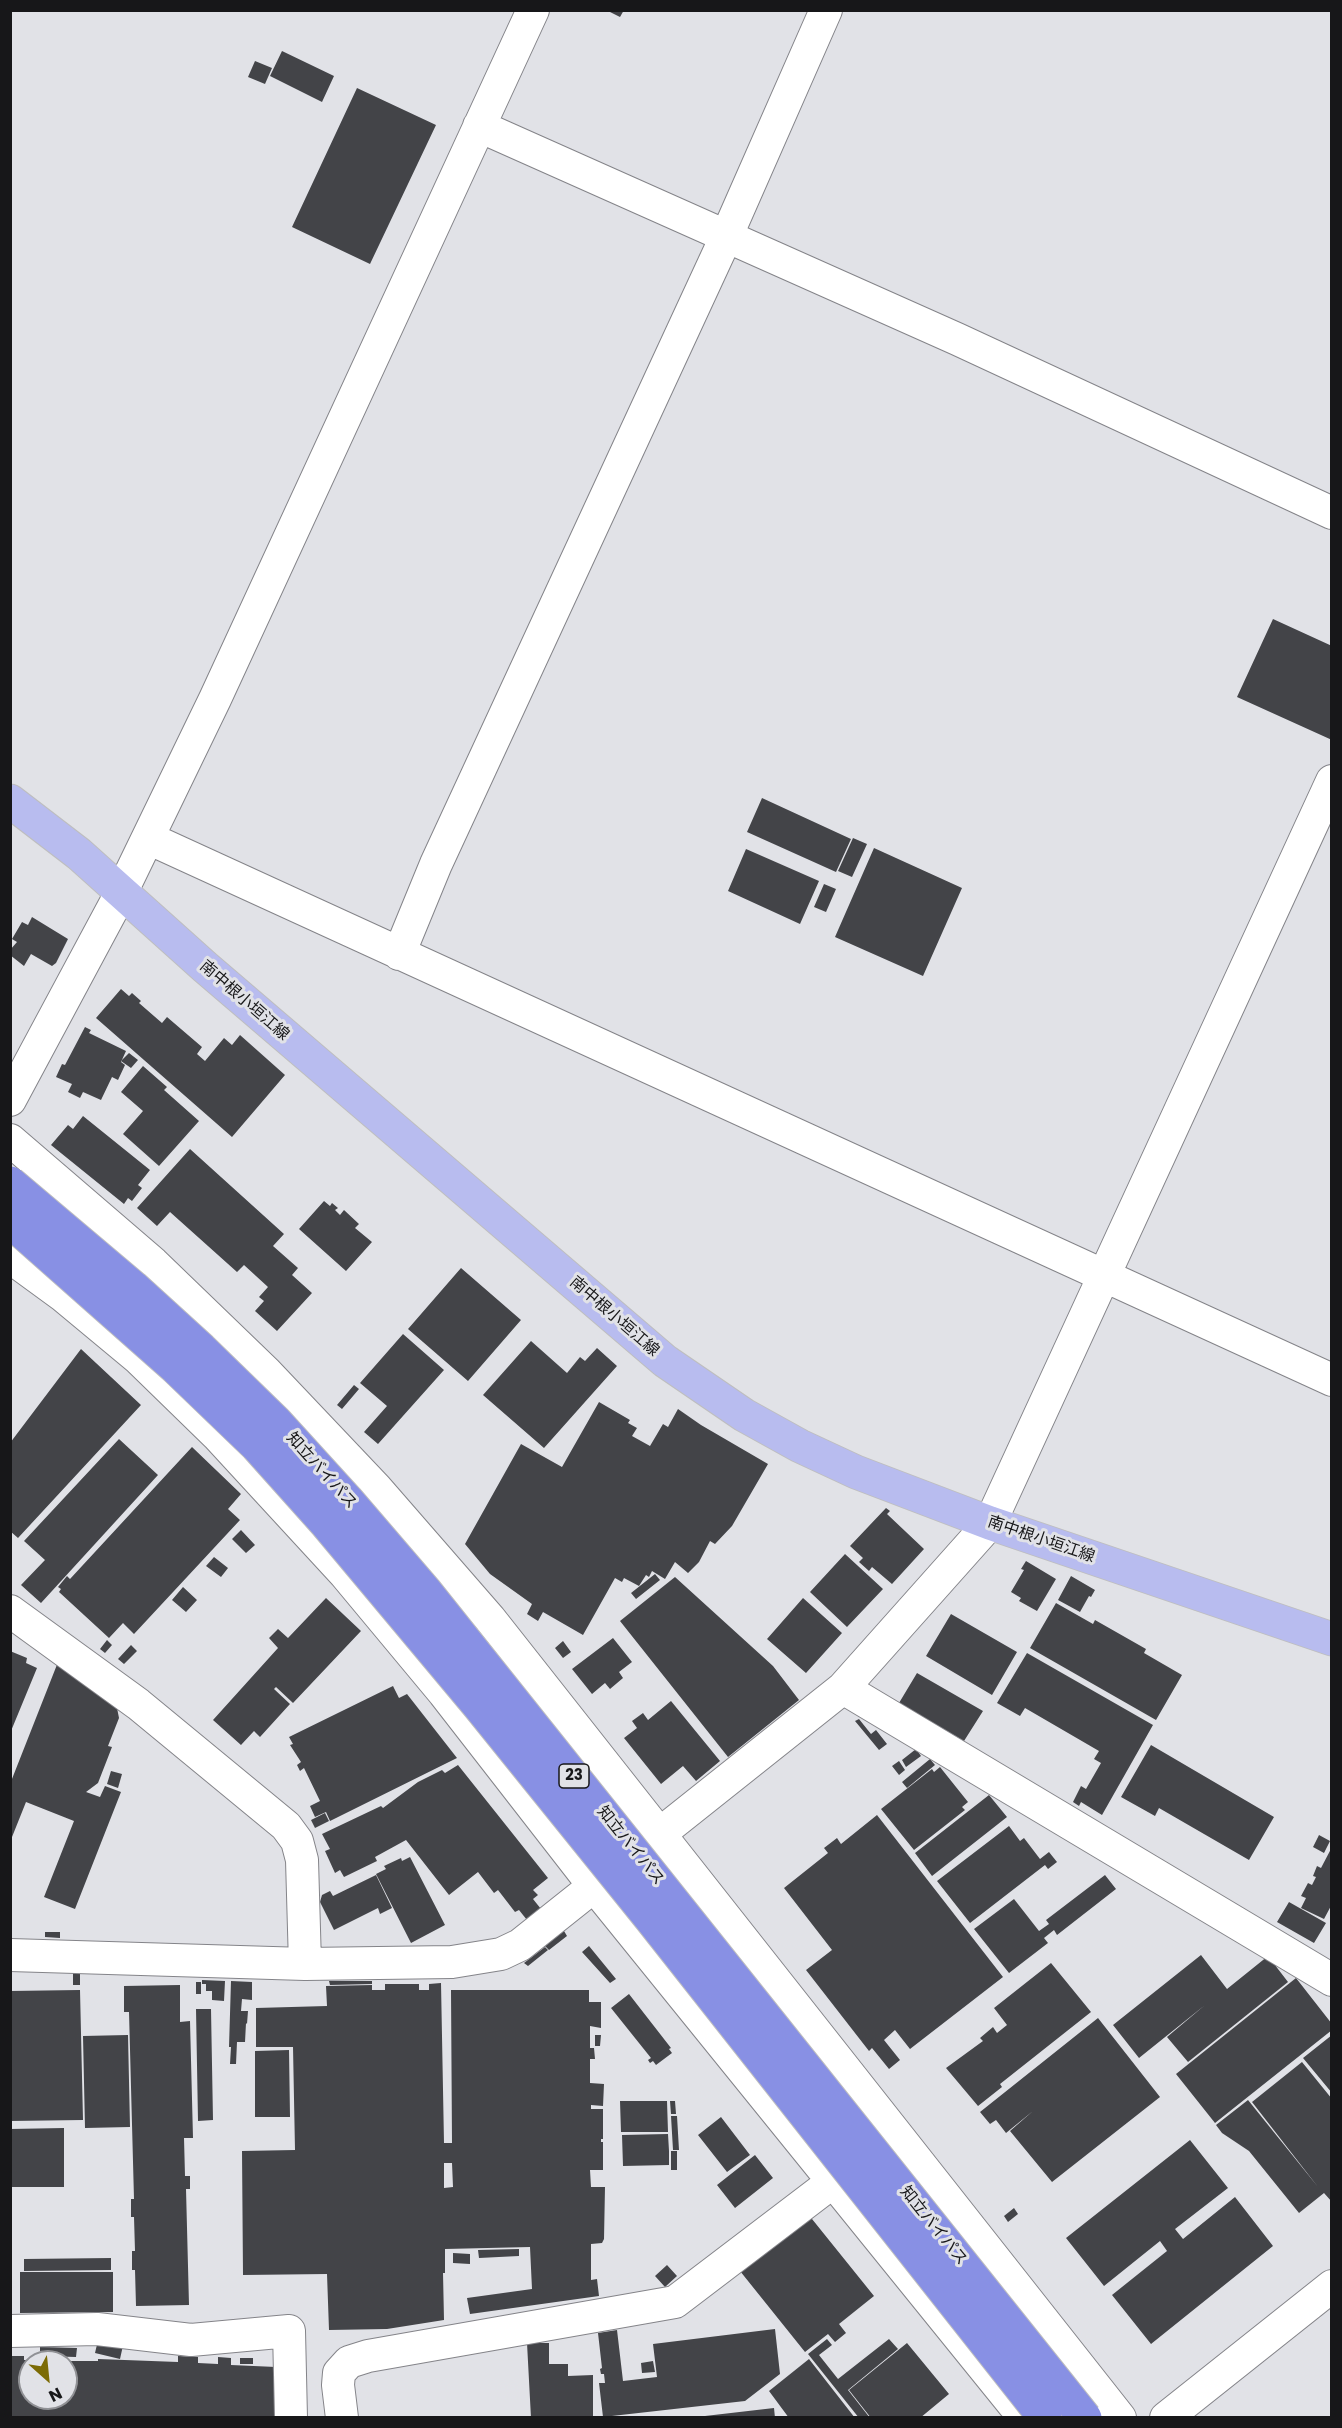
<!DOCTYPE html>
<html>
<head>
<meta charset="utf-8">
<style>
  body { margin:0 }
  #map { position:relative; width:1342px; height:2428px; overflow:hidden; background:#e1e2e7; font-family:Poppins,sans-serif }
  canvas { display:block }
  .frame { position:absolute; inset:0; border:12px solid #171719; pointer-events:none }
  .north { position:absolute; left:18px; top:2350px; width:60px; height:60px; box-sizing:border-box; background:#e1e2e7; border:2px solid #909195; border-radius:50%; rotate:153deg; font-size:16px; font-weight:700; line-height:24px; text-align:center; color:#171719 }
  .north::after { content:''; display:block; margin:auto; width:21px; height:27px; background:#7c6b05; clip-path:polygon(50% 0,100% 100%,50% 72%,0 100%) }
</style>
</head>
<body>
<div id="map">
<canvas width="1342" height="2428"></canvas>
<div class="frame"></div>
<div class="north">N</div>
</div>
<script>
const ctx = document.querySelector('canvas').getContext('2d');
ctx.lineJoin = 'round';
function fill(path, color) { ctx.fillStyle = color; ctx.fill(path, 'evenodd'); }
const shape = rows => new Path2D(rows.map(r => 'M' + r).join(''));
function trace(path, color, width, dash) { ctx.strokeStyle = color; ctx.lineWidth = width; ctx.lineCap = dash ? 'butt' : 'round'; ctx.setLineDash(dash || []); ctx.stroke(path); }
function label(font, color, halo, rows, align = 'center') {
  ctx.font = font + ' Poppins,"Noto Sans JP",sans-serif'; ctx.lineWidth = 6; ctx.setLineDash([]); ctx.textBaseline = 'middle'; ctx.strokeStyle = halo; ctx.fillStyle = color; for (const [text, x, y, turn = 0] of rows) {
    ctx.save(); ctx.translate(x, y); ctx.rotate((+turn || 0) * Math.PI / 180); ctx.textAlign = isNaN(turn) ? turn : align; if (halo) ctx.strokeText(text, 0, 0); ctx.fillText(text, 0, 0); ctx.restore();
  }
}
fill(shape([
  [606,10,624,10,620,17],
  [282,51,334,76,322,102,270,76],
  [255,61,272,68,265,84,248,77],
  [357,88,436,125,370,264,292,227],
  [1273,619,1332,646,1332,740,1237,697],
  [762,798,851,839,836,872,747,832],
  [853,838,867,844,852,877,838,871],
  [874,848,962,888,923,976,835,937],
  [746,849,819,881,800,924,728,891],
  [824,884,836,889,826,912,814,907],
  [32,917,68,939,56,963,52,966,31,954,24,966,10,955,10,950,17,942,12,939,22,922,28,925],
  [121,989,129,996,132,993,141,1001,139,1003,162,1023,167,1017,202,1047,197,1054,205,1061,224,1038,232,1045,240,1035,285,1075,232,1137,96,1018],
  [85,1027,91,1030,89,1033,126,1051,121,1062,125,1065,118,1080,112,1077,101,1100,83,1092,80,1098,68,1092,72,1084,56,1077,62,1064,65,1065],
  [129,1053,138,1060,131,1068,121,1061],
  [143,1066,167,1087,164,1090,199,1121,159,1166,123,1134,143,1111,121,1092],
  [83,1116,150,1170,138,1185,142,1188,132,1201,128,1198,124,1204,51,1145,68,1125,73,1129],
  [190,1149,284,1234,273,1246,298,1268,292,1275,312,1293,277,1331,255,1311,264,1301,259,1297,268,1287,244,1265,237,1272,170,1212,157,1226,137,1208],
  [324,1201,330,1206,332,1203,338,1208,335,1210,340,1215,344,1210,359,1224,355,1228,372,1242,346,1271,299,1229],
  [461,1268,521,1320,468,1381,408,1329],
  [403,1334,444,1370,378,1444,364,1432,387,1406,360,1383],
  [531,1341,567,1373,580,1357,585,1361,597,1348,617,1366,544,1448,483,1395],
  [81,1349,141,1405,18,1538,10,1531,10,1443],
  [354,1385,359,1389,342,1409,337,1405],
  [599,1402,630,1420,628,1423,637,1428,632,1436,650,1446,663,1424,668,1427,678,1409,701,1425,768,1464,732,1526,715,1544,710,1541,699,1562,688,1573,675,1562,665,1579,652,1571,649,1577,646,1575,639,1586,624,1578,622,1582,615,1578,583,1635,543,1612,538,1621,527,1614,532,1604,490,1574,465,1544,521,1444,562,1467],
  [119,1439,158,1475,41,1603,21,1585,45,1560,24,1541],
  [192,1447,241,1494,228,1509,240,1520,134,1634,123,1623,109,1638,59,1592,61,1589,58,1587,67,1576,70,1579],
  [886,1508,890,1511,887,1514,924,1549,892,1584,872,1567,869,1571,859,1562,863,1558,850,1546],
  [241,1530,255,1545,246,1553,232,1539],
  [845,1554,883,1589,847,1627,810,1592],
  [214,1557,228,1568,221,1577,206,1566],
  [1026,1561,1056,1579,1037,1611,1019,1601,1021,1598,1011,1592,1024,1570,1021,1569],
  [655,1574,660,1580,636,1599,631,1593],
  [1071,1576,1095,1590,1091,1597,1089,1596,1080,1612,1058,1600],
  [675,1577,773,1666,799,1700,728,1757,620,1621],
  [183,1587,197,1600,186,1612,172,1600],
  [326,1598,361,1631,293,1703,276,1687,274,1689,290,1704,260,1737,254,1731,241,1745,213,1720,278,1648,269,1638,278,1629,288,1638],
  [803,1598,842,1633,806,1673,767,1639],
  [1056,1603,1093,1624,1095,1620,1146,1649,1144,1653,1182,1675,1156,1720,1030,1648],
  [951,1614,1017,1652,992,1695,926,1656],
  [613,1638,632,1662,619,1672,623,1678,610,1689,605,1683,592,1694,572,1669],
  [107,1640,112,1645,105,1653,100,1649],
  [563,1641,571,1652,563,1658,555,1648],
  [131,1645,137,1651,124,1664,118,1659],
  [10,1651,27,1658,26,1663,37,1668,11,1731],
  [1027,1653,1153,1725,1102,1815,1081,1802,1079,1806,1073,1802,1081,1786,1086,1789,1101,1763,1094,1759,1099,1751,1025,1708,1020,1716,997,1703],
  [60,1657,116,1703,119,1718,108,1746,112,1747,98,1783,86,1792,100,1797,105,1786,121,1792,75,1909,44,1897,74,1821,26,1802,10,1842,10,1784],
  [917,1673,983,1711,964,1741,899,1703],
  [393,1686,399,1698,407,1694,457,1758,330,1821,326,1812,315,1817,310,1806,320,1801,304,1768,300,1771,297,1765,301,1762,290,1745,293,1744,289,1737],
  [671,1701,720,1761,696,1781,683,1766,661,1784,624,1738,637,1728,632,1721,643,1713,648,1720],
  [859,1719,871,1734,876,1730,887,1744,879,1750,855,1721],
  [1151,1745,1274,1817,1249,1860,1159,1808,1155,1816,1121,1797],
  [916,1749,921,1756,906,1767,902,1760],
  [930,1759,935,1765,907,1788,902,1782],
  [899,1761,905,1770,899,1775,892,1766],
  [458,1765,548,1878,533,1890,538,1895,533,1899,541,1909,527,1920,519,1910,515,1912,498,1890,494,1893,478,1872,449,1895,406,1840,375,1857,377,1861,344,1877,340,1870,335,1873,325,1851,330,1849,322,1834,381,1806,383,1808,418,1782,442,1770,445,1773],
  [940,1767,968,1802,962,1807,965,1810,914,1850,881,1809,932,1769,934,1772],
  [111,1771,122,1774,118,1788,107,1784],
  [989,1795,1007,1817,932,1876,915,1853],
  [325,1813,329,1821,315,1828,311,1820],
  [877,1815,1003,1977,910,2049,895,2030,884,2040,900,2060,889,2069,872,2048,869,2051,806,1970,832,1950,784,1888,828,1853,824,1848,837,1838,841,1844],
  [1009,1826,1020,1841,1024,1838,1040,1859,1049,1852,1057,1862,1048,1869,1045,1865,970,1923,937,1881],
  [1319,1835,1330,1841,1324,1853,1313,1847],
  [1332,1847,1332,1904,1324,1919,1301,1908,1306,1898,1301,1896,1308,1883,1312,1885,1316,1877,1313,1876,1317,1866,1321,1868],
  [410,1857,445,1925,411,1943,376,1874,386,1869,384,1866,401,1858,402,1861],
  [376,1875,392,1908,380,1914,378,1908,334,1930,320,1902,322,1895,330,1891,333,1896],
  [1105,1875,1116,1889,1057,1935,1054,1930,1044,1938,1048,1943,1009,1973,974,1929,1014,1899,1039,1931,1049,1924,1046,1920],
  [1289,1902,1326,1923,1314,1943,1277,1922],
  [564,1931,567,1936,549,1950,545,1946],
  [45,1932,60,1932,60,1938,45,1937],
  [589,1946,616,1979,610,1983,582,1952],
  [545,1947,548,1950,528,1966,524,1963],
  [1201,1955,1227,1989,1268,1956,1288,1982,1188,2062,1167,2037,1205,2005,1139,2058,1113,2025],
  [1051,1963,1091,2012,1000,2084,1002,2087,978,2106,946,2068,983,2041,980,2038,993,2027,997,2033,1007,2025,994,2008],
  [80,1971,80,1985,73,1985,73,1972],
  [1296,1978,1332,2024,1332,2030,1215,2123,1176,2074],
  [202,1980,225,1981,224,2001,212,2000,212,1991,206,1991,206,1984,202,1984],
  [231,1981,252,1982,252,2000,242,1999,241,2011,248,2011,247,2024,246,2023,245,2042,237,2042,236,2064,230,2064,231,2047,229,2047],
  [329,1981,372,1981,372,1984,330,1985],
  [196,1982,201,1982,201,1994,196,1994],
  [441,1983,444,2143,452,2143,451,1990,589,1990,589,2002,601,2002,601,2028,590,2026,590,2048,594,2048,595,2059,590,2059,590,2083,604,2084,603,2106,591,2105,591,2109,603,2109,603,2139,601,2139,601,2142,603,2142,603,2170,590,2170,591,2187,605,2187,604,2239,602,2243,591,2244,591,2280,597,2279,599,2296,470,2314,467,2298,532,2289,530,2247,445,2249,445,2273,443,2273,444,2320,387,2329,329,2330,327,2274,243,2275,242,2151,295,2150,293,2047,256,2047,256,2008,327,2006,326,1986,372,1985,372,1990,385,1990,385,1984,419,1984,419,1990,429,1990,429,1984],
  [444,2163,452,2163,453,2187,444,2188],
  [180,1985,180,2022,190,2021,193,2138,184,2138,185,2176,190,2176,190,2189,186,2189,189,2305,136,2306,135,2270,132,2270,132,2251,135,2251,134,2217,131,2217,131,2199,134,2199,129,2012,124,2012,124,1986],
  [80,1990,83,2120,10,2121,10,1991],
  [629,1994,671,2048,669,2049,672,2053,656,2065,653,2061,650,2063,648,2060,651,2058,611,2008],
  [196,2009,211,2009,213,2120,198,2121],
  [1098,2018,1160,2097,1052,2182,1010,2131,1033,2111,1006,2133,996,2120,990,2124,980,2112],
  [128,2035,130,2127,85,2128,83,2036],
  [595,2035,601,2035,600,2046,595,2046],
  [1332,2035,1332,2093,1303,2058],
  [289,2050,290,2117,255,2117,255,2051],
  [1302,2062,1332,2099,1332,2202,1324,2193,1299,2213,1249,2151,1222,2133,1216,2125,1248,2100,1318,2187,1252,2102],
  [620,2101,667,2101,668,2132,621,2132],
  [670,2101,675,2101,676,2114,671,2114],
  [671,2116,677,2116,679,2150,673,2150],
  [721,2117,750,2155,727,2172,698,2135],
  [64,2128,64,2187,10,2187,10,2129],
  [668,2134,669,2151,666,2151,669,2151,669,2165,623,2166,622,2135],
  [1190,2140,1228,2188,1175,2229,1183,2239,1235,2197,1273,2246,1151,2344,1112,2295,1167,2251,1160,2241,1104,2286,1066,2238],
  [671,2151,677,2151,677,2170,671,2170],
  [755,2155,773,2178,735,2208,717,2185],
  [1014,2208,1018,2214,1008,2222,1004,2216],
  [805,2218,812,2219,874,2296,839,2324,846,2333,835,2342,828,2334,805,2352,740,2271],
  [519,2249,519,2256,479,2258,478,2250],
  [453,2253,470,2254,470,2264,453,2263],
  [111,2258,111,2270,24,2271,24,2259],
  [667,2265,677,2276,665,2287,655,2276],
  [20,2272,113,2272,113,2312,20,2313],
  [775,2329,780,2374,745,2401,603,2417,599,2383,605,2383,604,2374,601,2374,600,2369,602,2368,598,2333,617,2330,623,2381,657,2377,653,2344],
  [99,2336,124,2341,120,2359,95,2353],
  [827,2339,832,2345,819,2355,838,2379,889,2339,898,2349,848,2390,870,2418,859,2418,808,2354],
  [527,2343,549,2343,549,2364,568,2364,568,2376,593,2375,593,2418,531,2418],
  [907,2343,949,2394,920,2418,871,2418,849,2390],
  [40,2347,77,2348,76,2357,40,2356],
  [10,2356,24,2356,24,2360,30,2360,30,2398,66,2398,66,2361,98,2361,98,2359,178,2362,178,2356,198,2357,198,2363,218,2364,218,2357,231,2358,231,2365,276,2367,274,2418,10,2418],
  [240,2358,253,2358,253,2364,240,2364],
  [809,2359,855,2418,789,2418,769,2391],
  [653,2361,655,2372,642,2373,641,2363],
  [774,2408,775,2418,705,2418,705,2416]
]), '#434448');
const minor = shape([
  [479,126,957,339,1332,513],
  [148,838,1332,1380],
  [399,954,436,864,727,235,826,10],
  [10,1100,121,893,215,699,533,10],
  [10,1140,153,1263,266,1372,376,1488,490,1619,1120,2418],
  [10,1257,62,1295,139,1359,217,1435,345,1574,444,1693,594,1886,1014,2405],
  [10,1611,138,1704,286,1826,297,1841,302,1860,305,1964],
  [843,1688,1332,1980],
  [10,1955,305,1964,452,1962,501,1954,520,1945,843,1688,990,1523,1332,781],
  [10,2331,97,2329,191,2340,289,2331,291,2418],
  [342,2418,338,2385,339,2373,349,2362,368,2356,675,2302,834,2181],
  [1166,2418,1332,2286]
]);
const major = shape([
  [10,801,79,854,205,967,665,1361,744,1415,800,1446,856,1472,990,1523,1332,1639]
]);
trace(minor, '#848489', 34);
trace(major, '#bebebf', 35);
trace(minor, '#fff', 32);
trace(major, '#b8bcef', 33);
const highwayBridge = shape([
  [10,1183,133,1287,201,1349,276,1422,347,1500,426,1592,1085,2418],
  [10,1221,176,1368,257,1446,325,1522,479,1706,651,1919,1045,2418]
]);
trace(highwayBridge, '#bebebf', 35, []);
trace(highwayBridge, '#8890e4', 33);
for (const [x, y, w] of [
  [574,1776,30]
]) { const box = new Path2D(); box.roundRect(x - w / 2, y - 12, w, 24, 4.5); ctx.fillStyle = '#e1e2e7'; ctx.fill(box); trace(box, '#171719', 1.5); }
label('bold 15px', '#171719', null, [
  ["23",574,1776]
]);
label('16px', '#171719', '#e1e2e7', [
  ["南中根小垣江線",244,1001,41],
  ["南中根小垣江線",614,1317,41],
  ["知立バイパス",321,1471,48],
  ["南中根小垣江線",1041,1540,19],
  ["知立バイパス",630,1846,51],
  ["知立バイパス",933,2226,51]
]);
</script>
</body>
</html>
